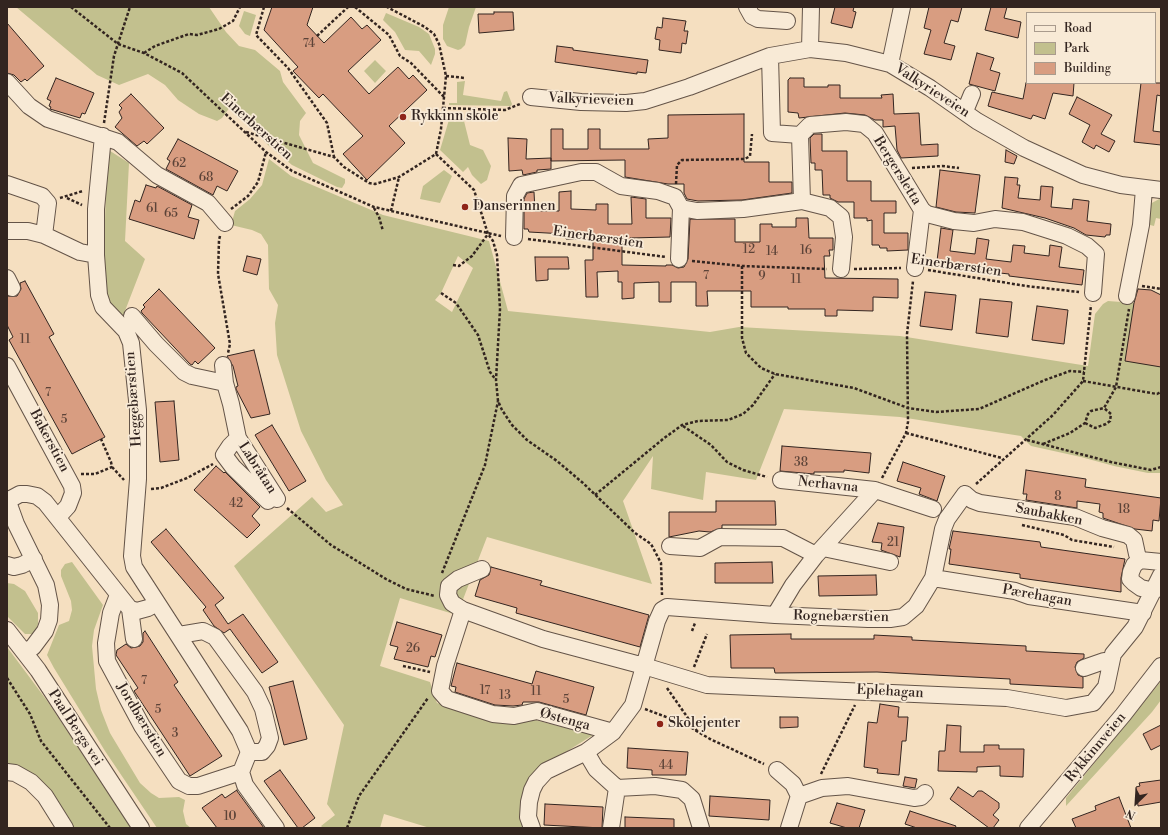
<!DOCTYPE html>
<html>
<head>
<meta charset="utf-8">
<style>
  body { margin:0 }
  #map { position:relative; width:1168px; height:835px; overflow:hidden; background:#f5dfc0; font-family:"Libre Bodoni",serif }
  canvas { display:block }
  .frame { position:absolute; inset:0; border:8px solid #332520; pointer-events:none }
  .legend { position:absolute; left:1026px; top:12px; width:130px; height:72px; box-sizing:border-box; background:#f8ead6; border:1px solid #a99b8d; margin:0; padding:5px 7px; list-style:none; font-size:12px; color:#332520 }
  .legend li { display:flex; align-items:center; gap:8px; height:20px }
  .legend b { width:20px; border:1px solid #a99b8d }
  .north { position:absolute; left:1116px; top:783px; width:40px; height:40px; -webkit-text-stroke:3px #f8ead6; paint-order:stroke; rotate:205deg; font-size:11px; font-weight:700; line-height:16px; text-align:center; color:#332520 }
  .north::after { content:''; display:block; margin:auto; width:14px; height:18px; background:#332520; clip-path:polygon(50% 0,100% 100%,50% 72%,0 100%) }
</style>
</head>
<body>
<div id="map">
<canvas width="1168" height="835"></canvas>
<div class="frame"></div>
<ul class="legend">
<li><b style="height:5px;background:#f8ead6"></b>Road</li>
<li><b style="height:11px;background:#c2c08e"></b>Park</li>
<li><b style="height:11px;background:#d89d81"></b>Building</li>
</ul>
<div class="north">N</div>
</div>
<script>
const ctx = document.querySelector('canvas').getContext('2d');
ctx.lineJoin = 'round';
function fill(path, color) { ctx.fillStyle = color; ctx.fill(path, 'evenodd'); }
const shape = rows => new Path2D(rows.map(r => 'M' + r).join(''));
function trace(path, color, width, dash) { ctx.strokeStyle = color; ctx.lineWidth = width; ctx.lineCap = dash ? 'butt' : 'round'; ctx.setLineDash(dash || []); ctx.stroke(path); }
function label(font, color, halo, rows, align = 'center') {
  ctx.font = font + ' "Libre Bodoni",serif'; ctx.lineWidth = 3.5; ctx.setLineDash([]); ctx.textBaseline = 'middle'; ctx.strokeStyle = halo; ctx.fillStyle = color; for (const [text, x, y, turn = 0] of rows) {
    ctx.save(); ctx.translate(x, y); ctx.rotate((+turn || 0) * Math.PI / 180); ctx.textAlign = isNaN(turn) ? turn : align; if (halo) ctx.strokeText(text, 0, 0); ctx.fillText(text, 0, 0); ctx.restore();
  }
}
fill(shape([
  [16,7,209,7,226,32,239,46,255,50,280,71,283,82,306,113,300,121,299,135,313,163,345,179,345,183,342,188,337,187,292,165,268,145,230,107,222,118,217,121,199,114,178,100,165,85,148,74,119,85,97,75],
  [449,7,476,7,469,27,465,45,461,49,458,50,447,46,443,39,443,25],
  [244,11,256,15,250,36,245,34,239,26],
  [386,13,419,27,429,34,435,49,435,54,431,65,419,51,405,50,395,32,383,20],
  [375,60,386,71,375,83,364,71],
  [465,81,463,95,501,101,504,92,507,91,512,104,511,106,449,105,449,103,457,103,457,82],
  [451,113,462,113,470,145,483,150,491,166,487,180,481,184,472,175,468,167,463,172,440,150],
  [107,149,129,163,125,241,145,259,123,316,107,301,104,256],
  [269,159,291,176,383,215,489,241,508,311,710,332,739,327,900,336,1088,366,1095,314,1103,304,1108,301,1134,303,1161,367,1161,473,1148,473,1114,466,1081,457,1031,446,1021,436,900,417,784,409,756,480,706,472,703,500,651,489,653,456,623,501,652,584,487,537,457,615,400,598,380,666,430,682,437,703,510,724,535,720,593,735,540,768,525,785,522,815,526,828,430,828,384,814,380,828,323,828,321,826,335,815,327,804,344,725,234,566,312,497,326,512,343,505,326,480,301,431,277,355,275,323,278,305,269,289,268,245,261,234,252,230,231,225,235,211,250,199,262,185],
  [458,256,473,268,452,312,435,300,441,293],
  [444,170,452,176,440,203,420,199,423,186],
  [1161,198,1161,219,1156,218,1154,226,1150,225,1148,223,1150,204],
  [72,562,103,605,94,630,92,646,96,689,101,710,110,733,140,783,151,793,159,798,179,797,185,800,183,811,186,824,191,828,157,828,105,751,54,668,47,655,59,625,69,621,72,610,71,601,61,576,61,570,65,564],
  [7,583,14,584,25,591,38,613,38,624,35,634,25,634,7,616],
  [7,647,48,702,131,828,72,828,7,765],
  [1161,681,1161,700,1152,712,1066,806,1066,798]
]), '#c2c08e');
const building = shape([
  [272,7,313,7,307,25,324,43,351,17,362,29,367,25,381,40,348,71,369,94,398,67,409,79,413,75,427,90,389,126,405,143,367,180,343,154,363,136,323,94,319,98,293,71,298,67,264,30,272,7],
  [835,7,854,7,853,11,856,12,852,28,831,23,835,7],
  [929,7,962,7,958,22,951,20,944,43,955,46,951,60,924,54,931,30,924,28,929,7],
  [991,7,1007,7,1004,18,1021,22,1018,38,985,30,991,7],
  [494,12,513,12,514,30,479,33,478,14,494,14,494,12],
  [663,18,686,21,684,31,688,31,686,44,682,43,681,53,659,50,660,40,655,39,657,27,662,28,663,18],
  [7,23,44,66,27,81,25,79,21,82,14,75,7,73,7,23],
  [557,46,573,48,573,50,648,60,646,73,637,72,637,74,555,62,557,46],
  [977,53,994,58,990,70,1000,73,995,91,969,84,977,53],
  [56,78,94,93,85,114,82,113,80,118,50,109,51,107,49,106,51,101,47,99,56,78],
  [790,78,804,78,804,87,828,87,828,85,840,85,840,98,882,98,881,95,893,94,894,114,919,113,921,145,938,144,938,156,901,158,897,150,895,126,883,127,883,120,875,120,865,115,845,113,799,118,798,113,788,112,788,80,790,78],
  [1026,83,1074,83,1073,96,1053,93,1045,119,1033,115,1031,119,988,106,992,92,1023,99,1026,83],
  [1141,83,1161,83,1161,96,1157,95,1153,131,1161,132,1161,145,1134,142,1141,83],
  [131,94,164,128,147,144,144,141,137,146,115,127,122,118,119,112,122,108,119,105,131,94],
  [1077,97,1112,115,1101,134,1115,141,1109,152,1096,145,1094,149,1082,142,1090,125,1069,114,1077,97],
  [744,114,744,162,769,162,769,182,792,182,792,193,742,200,698,201,687,199,684,193,684,184,668,184,625,177,625,160,551,161,551,129,563,129,563,149,588,149,588,129,600,129,600,149,649,149,648,139,668,138,668,115,744,114],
  [814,134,822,134,822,151,847,151,847,181,871,181,871,201,896,201,896,213,884,213,884,233,908,233,908,250,887,251,887,248,880,248,879,245,872,245,872,220,867,221,867,218,854,218,854,202,838,202,830,198,830,195,823,195,822,170,815,170,815,163,811,163,810,138,814,134],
  [508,138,527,139,526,159,551,158,551,169,537,170,537,172,523,175,522,170,509,171,508,138],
  [178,139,238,171,227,191,217,186,213,195,166,169,170,161,167,159,178,139],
  [1006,150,1017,156,1014,164,1005,162,1006,150],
  [940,170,980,175,975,213,956,212,936,207,940,170],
  [1005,177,1018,178,1017,185,1020,185,1018,198,1040,200,1041,186,1053,187,1051,207,1072,209,1073,199,1089,201,1087,221,1111,224,1110,235,1106,235,1105,237,1086,235,1074,228,1045,218,1002,208,1005,177],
  [146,185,156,188,157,186,192,205,188,217,199,220,194,239,129,219,135,200,140,202,146,185],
  [571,191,571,209,596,210,596,204,608,204,608,224,632,224,631,197,646,199,646,218,671,218,670,237,630,238,630,242,622,242,622,265,666,266,666,265,672,265,678,268,684,267,688,259,690,219,735,219,735,242,760,242,760,224,772,224,772,227,796,227,796,218,808,218,809,238,833,238,833,250,829,250,830,256,824,256,825,278,898,279,898,298,873,297,873,311,837,310,837,316,825,316,825,309,788,309,788,307,751,307,751,291,707,291,708,306,696,306,696,282,671,282,671,302,659,302,659,282,634,283,634,298,622,299,622,282,618,282,618,271,597,272,598,297,586,297,585,260,593,260,593,239,566,239,565,234,529,232,528,229,524,229,524,199,527,193,534,192,535,211,559,211,559,192,571,191],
  [941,228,953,230,950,251,975,254,977,238,989,240,986,259,1011,262,1013,245,1025,246,1024,253,1049,256,1050,245,1062,247,1059,267,1084,270,1082,285,1009,276,1009,274,973,270,973,266,937,261,941,228],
  [247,256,261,259,257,275,243,271,247,256],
  [535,257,568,257,569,269,548,269,548,280,536,281,535,257],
  [25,281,54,334,49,337,105,437,72,454,9,340,13,337,7,325,7,296,17,296,21,289,20,283,25,281],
  [159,289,215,348,198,364,195,361,192,365,190,364,142,313,141,311,145,307,143,305,159,289],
  [1138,289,1151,290,1161,295,1161,367,1125,361,1134,303,1138,289],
  [925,292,956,295,952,330,920,326,925,292],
  [980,299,1012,302,1008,337,976,333,980,299],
  [1037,306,1068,310,1064,344,1032,340,1037,306],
  [254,350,270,414,251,418,236,389,236,387,238,386,233,366,227,356,254,350],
  [174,401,179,460,160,462,155,402,174,401],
  [272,425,306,481,289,491,255,435,272,425],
  [782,446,871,453,869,473,844,470,844,472,814,472,814,474,780,471,782,446],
  [903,462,945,476,937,501,919,494,921,488,897,481,903,462],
  [216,466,224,473,225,472,260,507,252,516,260,525,247,538,194,490,216,466],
  [1026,470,1086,479,1085,487,1161,498,1159,521,1153,520,1152,531,1135,529,1103,518,1103,513,1099,512,1100,504,1077,501,1077,508,1026,500,1027,494,1023,494,1026,470],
  [716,501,775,501,776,525,722,525,722,528,710,532,699,531,669,537,669,512,716,512,716,501],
  [878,523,904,527,900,557,881,550,882,543,872,542,878,523],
  [166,529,224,598,215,605,228,624,243,614,278,662,262,673,230,629,224,633,214,626,203,610,206,607,151,542,166,529],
  [953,531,1040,542,1041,547,1125,559,1121,578,1121,592,1020,578,1020,574,949,564,951,549,949,549,953,531],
  [772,562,773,583,715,583,715,563,772,562],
  [491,567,542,581,540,585,649,615,640,647,516,613,517,608,475,596,480,580,489,575,491,567],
  [876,575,877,595,819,596,818,576,876,575],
  [397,622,442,635,435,657,431,656,428,667,394,659,398,647,390,645,397,622],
  [145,631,178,682,174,685,222,756,190,776,134,691,138,688,116,655,117,650,126,644,131,648,140,646,143,642,143,633,145,631],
  [791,634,791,639,874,639,874,635,912,637,912,640,1026,646,1026,651,1084,654,1084,658,1077,662,1075,667,1078,675,1083,677,1083,688,1010,684,1010,679,877,672,775,673,774,668,731,668,730,635,791,634],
  [457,663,532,684,536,671,594,687,586,715,539,702,523,702,522,705,513,706,495,705,455,692,456,687,451,686,457,663],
  [293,681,307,739,284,745,269,687,293,681],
  [880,704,899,707,898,717,908,717,906,741,902,741,899,775,877,773,878,769,864,767,868,722,877,723,880,704],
  [780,717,798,717,798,727,780,728,780,717],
  [947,725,961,726,960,752,984,752,984,745,999,745,999,749,1024,749,1023,777,1000,776,1000,766,977,767,977,772,938,771,939,751,945,751,947,725],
  [1161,725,1161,745,1151,750,1143,734,1161,725],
  [628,748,688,752,686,775,652,775,652,770,627,768,628,748],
  [280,770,315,818,302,828,298,828,264,781,280,770],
  [905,777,917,779,915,788,903,786,905,777],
  [1161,780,1161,802,1138,806,1136,787,1140,786,1139,783,1161,780],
  [958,787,973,797,978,791,982,791,999,803,999,808,993,815,999,820,993,828,989,828,950,799,958,787],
  [237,790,237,791,264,828,217,828,202,808,222,794,225,798,237,790],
  [710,796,770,800,769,820,709,816,710,796],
  [1119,797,1131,828,1076,828,1072,819,1096,810,1095,806,1119,797],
  [837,803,865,810,859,828,847,828,830,823,837,803],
  [545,804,603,807,602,828,544,825,545,804],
  [910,811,956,826,955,828,917,828,905,824,910,811],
  [625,817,674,819,674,828,625,828,625,817]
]);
fill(building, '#d89d81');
trace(building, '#332520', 1);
const minor = shape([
  [747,7,752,16,758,19,787,21],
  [810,49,811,7],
  [770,56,772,133,800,135],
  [890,64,902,7],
  [7,82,29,106,48,119,118,142,157,175,208,203,225,223],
  [531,97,581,102,626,103,645,101,689,87,770,56,810,49,846,53,890,64,930,88,977,121,1024,148,1083,175,1121,185,1161,190],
  [965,111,972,94],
  [103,136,96,209,96,255,99,295,103,307,126,331,131,343,138,410,138,479,132,556,134,567,240,731,249,752,241,772,245,785,276,828],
  [7,184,42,196,48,203,44,235],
  [802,201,800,135,810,125,846,122,864,124,875,133,922,210,927,214,954,221,974,223,995,219,1023,222,1067,236,1087,246,1096,254,1093,293],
  [7,231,28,231,44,235,80,252,96,255],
  [514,237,515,196,521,185,581,172,596,172,621,186,658,191,675,197,681,208,697,211,743,209,802,201,830,208,841,217,844,237,841,269],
  [679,259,681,208],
  [915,268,922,210],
  [7,278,12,288],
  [1127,296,1141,225,1144,189],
  [132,316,156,344,184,372,192,376,225,383],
  [223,365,225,383,231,404,238,438,277,499],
  [7,366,72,486,73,493,68,506,58,517],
  [238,438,230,446,224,455,233,467,268,501],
  [781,480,875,490,933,509],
  [7,499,16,524,46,585,50,605,49,620,45,631,33,647,25,652],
  [7,501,20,494,27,494,37,496,45,502,130,609,137,611,148,608,157,603],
  [670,546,700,548,720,537,783,538,816,555],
  [823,548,890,562],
  [7,565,14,567,22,565,34,559],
  [482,569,458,579,449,586,448,595,452,603,463,610,543,639,644,666,707,685,1007,698,1066,708,1093,703,1106,687,1113,654,1135,627,1161,575],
  [933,578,1015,591,1029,596,1143,613],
  [1154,591,1141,588,1134,583,1130,579,1131,572,1134,565,1140,560,1161,562],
  [118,595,111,613,106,643,107,661,142,726,179,781,189,786,198,786,241,772],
  [130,609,134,639],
  [463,610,445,666,440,691,447,699,493,714,514,716,537,711,613,732],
  [775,615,793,585,816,555,875,490],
  [7,630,38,670,141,828],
  [179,635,203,631,215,637,255,692,263,709,270,738,267,746,262,752,249,752],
  [1084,668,1104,661,1110,665],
  [586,752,596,769,617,788,611,828],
  [777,770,793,784,799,796],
  [7,772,15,773,31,782,45,796,65,828],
  [617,788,655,786,682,790,692,799,701,828],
  [532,828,528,817,529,802,532,790,536,782,546,771,586,752,613,732,633,705,657,621,662,610,667,607,775,615,868,619,890,619,903,617,916,606,933,578,943,529,947,519,965,494,972,500,980,503,1075,517,1102,528,1128,535,1134,540,1137,554,1140,560],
  [789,828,799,796,822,788,848,786,914,798,921,797,925,793],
  [1028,828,1123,715,1161,666]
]);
trace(minor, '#645448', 18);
trace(shape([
  [71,7,118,44,144,53,182,73,266,152,292,171,374,207,501,236],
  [264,7,256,35,288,68,327,123,334,157],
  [355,7,389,35,400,56,411,63,444,97],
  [317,36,348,7],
  [144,53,155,46,189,34,197,35,219,29,233,21,240,7],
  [446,76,465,78],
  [443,108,505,110,520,104],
  [104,123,114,56,130,7],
  [246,132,334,157,344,167,369,183,375,184,399,177,436,154,441,129,446,76,439,44,434,34,425,27,387,7],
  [436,154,474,190,488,234,493,241,497,255,500,309,496,380,498,401,502,410,512,425,527,440,557,461,583,483,635,533,651,544,661,563,662,595],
  [912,168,942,166,959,168],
  [676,184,677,165,682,160,745,159,750,156,752,134],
  [60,198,83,191],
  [67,198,82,205],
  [374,208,379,217,383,231],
  [231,209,248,196,258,182,266,152],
  [391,211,399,177],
  [220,236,219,240,218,274,230,344,228,353],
  [528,239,666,257],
  [692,261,742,266,827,269],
  [453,265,459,266,472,256,488,234],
  [742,266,742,338,746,353,761,368,775,374,854,388,908,408,936,412,979,409,1045,380,1070,371,1084,372],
  [854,269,901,268],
  [928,270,1026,286,1079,292],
  [1142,286,1161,289],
  [441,293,456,303,478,335,490,372,496,380],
  [1083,381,1157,394,1161,392],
  [1085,423,1095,428,1106,424,1110,421,1111,414,1104,408],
  [683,426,711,445,727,462,743,470,767,477],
  [906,433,1002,458],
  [1027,440,1111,462,1151,470,1161,467],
  [1043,444,1070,433,1085,423,1088,414,1091,411,1104,408,1116,387,1129,309],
  [112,467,124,480],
  [81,474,95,474,112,467,111,462,101,439],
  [882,478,906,433,908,422,907,334,913,281],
  [976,484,1053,415,1083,381,1091,305],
  [151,489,161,488,187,478,213,464],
  [595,495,663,439,682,425,698,421,728,420,743,414,753,405,775,374],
  [287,508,331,545,386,579,406,589,435,596],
  [1022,525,1064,535,1072,540,1114,547],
  [442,573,485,465,498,401],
  [692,631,695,623],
  [403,666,430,672],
  [694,667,707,634],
  [7,678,30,714,41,741,110,828],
  [667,688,697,731],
  [645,709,685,724,710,739,764,764],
  [821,774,855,705],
  [347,828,359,796,428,698]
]), '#332520', 2.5, [3, 2]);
trace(minor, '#f8ead6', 16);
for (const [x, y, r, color] of [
  [403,117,4,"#8f2418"],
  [465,207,4,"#8f2418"],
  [660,724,4,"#8f2418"]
]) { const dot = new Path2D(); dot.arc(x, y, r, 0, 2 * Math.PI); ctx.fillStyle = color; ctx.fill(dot); trace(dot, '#f8ead6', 1.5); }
label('12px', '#5c4338', null, [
  ["74",309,44],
  ["62",179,164],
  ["68",206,178],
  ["61",152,209],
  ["65",171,214],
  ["12",749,250],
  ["16",806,251],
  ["14",772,252],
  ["7",706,276],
  ["9",762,277],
  ["11",796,280],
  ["11",25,340],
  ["7",48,393],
  ["5",64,420],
  ["38",801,463],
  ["8",1058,497],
  ["42",236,504],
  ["18",1124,510],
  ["21",893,543],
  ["26",413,649],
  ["7",144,681],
  ["17",485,691],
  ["11",536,692],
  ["13",505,696],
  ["5",566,700],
  ["5",158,710],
  ["3",175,734],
  ["44",666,766],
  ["10",230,817]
]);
label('14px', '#332520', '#f8ead6', [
  ["Valkyrieveien",932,91,33],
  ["Valkyrieveien",591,100,2],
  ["Einerbærstien",256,127,42],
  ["Bergersletta",897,171,58],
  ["Einerbærstien",598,238,8],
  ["Einerbærstien",956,266,8],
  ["Heggebærstien",134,399,-94],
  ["Bakerstien",49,441,62],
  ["Labråtan",257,468,57],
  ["Nerhavna",828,485,6],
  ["Saubakken",1049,515,11],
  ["Pærehagan",1037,596,10],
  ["Rognebærstien",841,617,1],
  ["Eplehagan",890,692,3],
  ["Jordbærstien",141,720,59],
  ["Østenga",565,720,15],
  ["Paal Bergs vei",75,728,57],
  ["Rykkinnveien",1096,748,-50]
]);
label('14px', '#332520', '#f8ead6', [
  ["Rykkinn skole",411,117],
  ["Danserinnen",473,207],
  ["Skolejenter",668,724]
], 'left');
</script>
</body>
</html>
